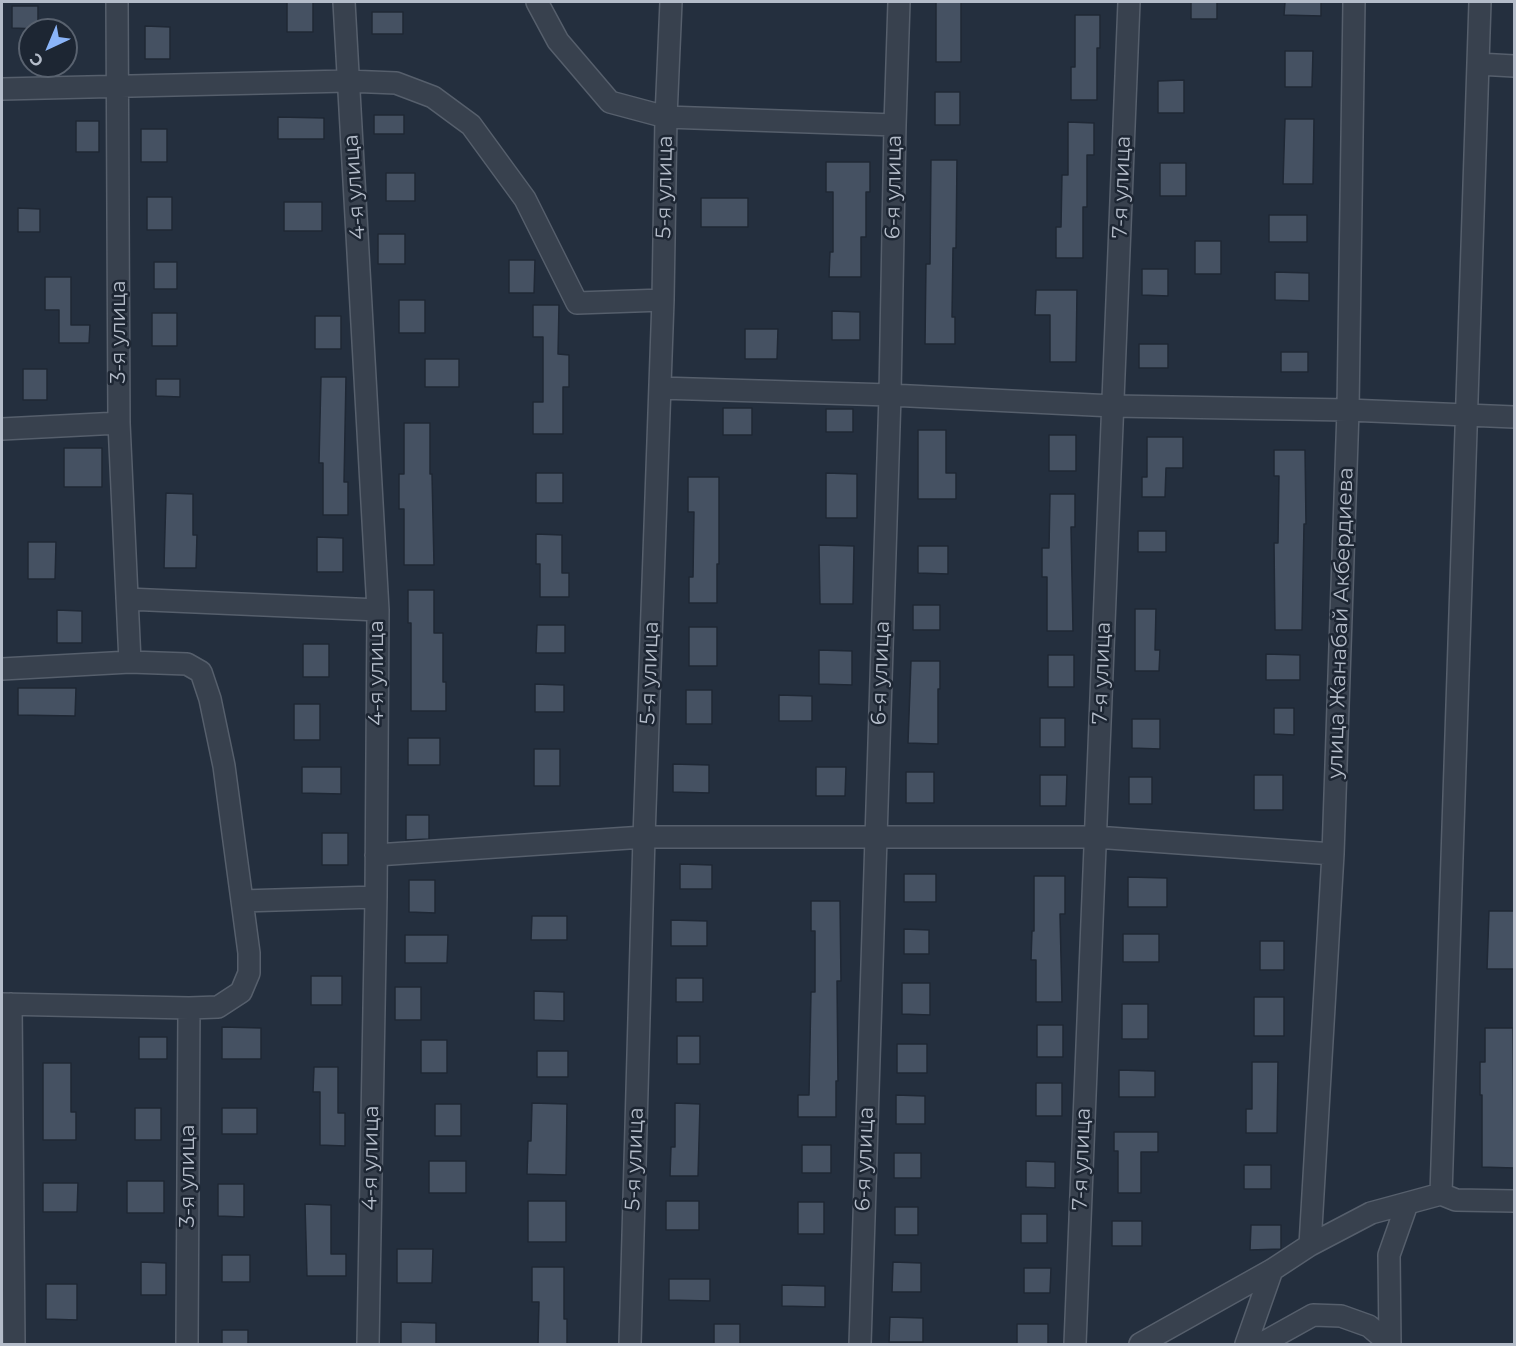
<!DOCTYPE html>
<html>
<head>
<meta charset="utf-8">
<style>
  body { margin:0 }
  #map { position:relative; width:1516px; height:1346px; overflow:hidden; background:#242f3e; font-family:Montserrat,sans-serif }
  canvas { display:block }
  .frame { position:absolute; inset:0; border:3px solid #b4bcc9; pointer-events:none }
  .north { position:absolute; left:18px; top:18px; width:60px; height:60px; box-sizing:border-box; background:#1d2633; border:2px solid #59626f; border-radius:50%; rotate:224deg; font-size:16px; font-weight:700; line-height:24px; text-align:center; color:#b4bcc9 }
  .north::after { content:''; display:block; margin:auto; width:21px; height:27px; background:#8ab4f8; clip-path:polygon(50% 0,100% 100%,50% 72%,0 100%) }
</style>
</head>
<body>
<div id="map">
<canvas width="1516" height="1346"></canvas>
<div class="frame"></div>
<div class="north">С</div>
</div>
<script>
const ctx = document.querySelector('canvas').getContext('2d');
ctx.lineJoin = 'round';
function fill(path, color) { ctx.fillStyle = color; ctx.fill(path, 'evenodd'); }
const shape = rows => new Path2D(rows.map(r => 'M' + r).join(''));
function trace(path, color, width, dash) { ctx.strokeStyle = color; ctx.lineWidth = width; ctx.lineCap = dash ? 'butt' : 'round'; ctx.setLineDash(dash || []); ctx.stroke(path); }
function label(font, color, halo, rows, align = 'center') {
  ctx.font = font + ' Montserrat,sans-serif'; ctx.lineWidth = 5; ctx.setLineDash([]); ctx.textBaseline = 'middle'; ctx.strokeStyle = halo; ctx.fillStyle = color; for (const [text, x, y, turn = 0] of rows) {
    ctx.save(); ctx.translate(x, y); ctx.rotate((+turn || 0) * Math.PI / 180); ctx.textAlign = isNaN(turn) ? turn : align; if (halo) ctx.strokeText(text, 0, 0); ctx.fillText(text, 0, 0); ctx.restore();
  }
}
const building = shape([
  [287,2,313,2,313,32,287,32,287,2],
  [936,2,961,2,961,62,936,62,936,2],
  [1191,2,1217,2,1217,19,1191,19,1191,2],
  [1285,2,1321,2,1321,16,1284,15,1285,2],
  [12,6,38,6,38,29,12,28,12,6],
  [372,12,403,12,403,34,372,34,372,12],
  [1075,15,1100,15,1100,48,1097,48,1097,100,1071,100,1071,67,1075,67,1075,15],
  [145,26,170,27,170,59,145,59,145,26],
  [1285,51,1313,51,1312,87,1285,87,1285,51],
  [1184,80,1184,113,1158,113,1158,81,1184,80],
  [935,92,960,92,960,125,935,125,935,92],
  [374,115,404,115,404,134,374,134,374,115],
  [278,117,324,118,324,139,278,139,278,117],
  [1285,119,1314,119,1313,184,1283,184,1285,119],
  [76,121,99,121,99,152,76,152,76,121],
  [1068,122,1094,123,1094,155,1087,155,1087,207,1083,207,1083,258,1056,258,1056,227,1061,227,1062,175,1068,175,1068,122],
  [141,129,167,129,167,162,141,162,141,129],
  [931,160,957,160,956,248,953,248,952,317,955,317,955,344,925,344,926,264,930,264,931,160],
  [826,162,870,162,870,192,866,192,866,237,861,237,861,277,829,277,830,252,833,252,833,192,826,192,826,162],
  [1160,163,1186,163,1186,196,1160,196,1160,163],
  [386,173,415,173,415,201,386,201,386,173],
  [147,197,172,197,172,230,147,230,147,197],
  [701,198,748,198,748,227,701,227,701,198],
  [284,202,322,202,322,231,284,231,284,202],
  [18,208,40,209,40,232,18,232,18,208],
  [1269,215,1307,215,1307,242,1269,242,1269,215],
  [378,234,405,234,405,264,378,264,378,234],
  [1195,241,1221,241,1221,274,1195,274,1195,241],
  [509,260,535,260,534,293,509,293,509,260],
  [154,262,177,262,177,289,154,289,154,262],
  [1142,269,1168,269,1168,296,1142,295,1142,269],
  [1275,272,1309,273,1309,301,1275,300,1275,272],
  [45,277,71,277,71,325,90,325,89,343,59,343,59,310,45,310,45,277],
  [1036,290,1077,290,1076,362,1050,362,1050,315,1035,315,1036,290],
  [399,300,425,300,425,333,399,333,399,300],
  [533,305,559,305,558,354,569,355,569,387,563,387,563,434,533,434,533,402,543,402,543,337,533,337,533,305],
  [832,311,860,312,860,340,832,340,832,311],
  [152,313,177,313,177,346,152,346,152,313],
  [315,316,341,316,341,349,315,349,315,316],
  [745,329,778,329,777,359,745,359,745,329],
  [1139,344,1168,344,1168,368,1139,368,1139,344],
  [1281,352,1308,352,1308,372,1281,372,1281,352],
  [425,359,459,359,459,387,425,387,425,359],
  [23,369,47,369,47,400,23,400,23,369],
  [321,377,346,377,344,482,348,482,348,515,323,515,323,463,319,463,321,377],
  [156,379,180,379,180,397,156,396,156,379],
  [723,408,752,408,752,435,723,435,723,408],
  [826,409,853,409,853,432,826,432,826,409],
  [404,423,430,423,430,474,432,474,434,565,404,565,404,509,399,509,399,474,404,474,404,423],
  [918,430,946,430,946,473,956,473,956,499,918,499,918,430],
  [1049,435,1076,435,1076,471,1049,471,1049,435],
  [1147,437,1183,437,1183,468,1166,468,1165,497,1142,497,1142,477,1147,477,1147,437],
  [64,448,102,448,102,487,64,487,64,448],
  [1274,450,1305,450,1306,524,1304,524,1302,630,1275,630,1274,543,1278,543,1279,476,1274,476,1274,450],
  [536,473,563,473,563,503,536,503,536,473],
  [826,473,857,474,857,518,826,518,826,473],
  [688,477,719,477,719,564,717,564,717,603,689,603,689,577,693,577,694,512,688,512,688,477],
  [166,493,193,494,193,535,197,535,196,568,164,568,166,493],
  [1050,494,1075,494,1075,527,1071,527,1073,631,1047,631,1047,577,1042,577,1042,548,1049,548,1050,494],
  [1138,531,1166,531,1166,552,1138,552,1138,531],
  [536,534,562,535,562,573,569,573,569,597,540,597,540,564,536,564,536,534],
  [317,537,343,538,343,572,317,572,317,537],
  [28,542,56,542,55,579,28,579,28,542],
  [819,545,854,546,853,604,820,604,819,545],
  [918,546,948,546,948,574,918,573,918,546],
  [408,590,434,590,434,633,443,633,443,682,446,682,446,711,411,711,411,623,408,623,408,590],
  [913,605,940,605,940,630,913,630,913,605],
  [1135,609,1156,609,1155,650,1160,650,1159,671,1135,671,1135,609],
  [57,610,82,611,82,643,57,643,57,610],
  [537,625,565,625,565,653,536,653,537,625],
  [689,627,717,627,717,666,689,666,689,627],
  [303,644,329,644,329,677,303,677,303,644],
  [819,650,852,651,852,685,819,684,819,650],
  [1266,654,1300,655,1300,680,1266,680,1266,654],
  [1048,655,1074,655,1074,687,1048,687,1048,655],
  [911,661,940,661,940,689,938,689,938,744,908,743,911,661],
  [535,684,564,685,564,712,535,712,535,684],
  [18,688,76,688,75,716,18,715,18,688],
  [686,690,712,690,712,724,686,724,686,690],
  [779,695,812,696,812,721,779,721,779,695],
  [294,704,320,704,320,740,294,740,294,704],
  [1274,708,1294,708,1294,735,1274,734,1274,708],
  [1040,718,1065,718,1065,747,1040,747,1040,718],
  [1132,719,1160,719,1160,749,1132,748,1132,719],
  [408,738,440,738,440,765,408,765,408,738],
  [534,749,560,749,560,786,534,786,534,749],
  [673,764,709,765,709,793,673,792,673,764],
  [302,767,341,767,341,794,302,793,302,767],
  [816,767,846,767,845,796,816,796,816,767],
  [906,772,934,772,934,803,906,803,906,772],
  [1040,775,1067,775,1066,806,1040,806,1040,775],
  [1254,775,1283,775,1283,810,1254,810,1254,775],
  [1129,777,1152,777,1152,804,1129,804,1129,777],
  [406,815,429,815,429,839,406,840,406,815],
  [322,833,348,833,348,865,322,865,322,833],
  [680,864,712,865,712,889,680,889,680,864],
  [904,874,936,874,936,902,904,902,904,874],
  [1034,876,1065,876,1065,914,1060,914,1062,1002,1036,1002,1036,960,1031,960,1032,931,1034,931,1034,876],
  [1128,877,1167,878,1167,907,1128,907,1128,877],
  [409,880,435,880,435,913,409,912,409,880],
  [811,901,840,901,841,981,837,981,838,1081,836,1081,836,1117,798,1117,798,1095,809,1095,811,992,815,992,815,931,811,931,811,901],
  [1489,911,1515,911,1515,969,1487,969,1489,911],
  [532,916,567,916,567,940,531,940,532,916],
  [671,920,707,921,707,946,671,946,671,920],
  [904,929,929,930,929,954,904,954,904,929],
  [1123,934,1159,934,1159,962,1123,962,1123,934],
  [405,935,448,935,447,963,405,963,405,935],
  [1260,941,1284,941,1284,970,1260,970,1260,941],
  [311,976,342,976,342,1005,311,1005,311,976],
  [676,978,703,978,703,1002,676,1002,676,978],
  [902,983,930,983,930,1015,902,1014,902,983],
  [395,987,421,987,421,1020,395,1020,395,987],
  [534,991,564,992,564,1021,534,1020,534,991],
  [1254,997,1284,997,1284,1036,1254,1036,1254,997],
  [1122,1004,1148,1004,1148,1039,1122,1039,1122,1004],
  [1037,1025,1063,1025,1063,1057,1037,1057,1037,1025],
  [222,1027,261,1028,261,1059,222,1059,222,1027],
  [1485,1028,1513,1028,1514,1168,1482,1167,1482,1095,1480,1095,1480,1062,1485,1062,1485,1028],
  [677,1036,700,1036,700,1064,677,1064,677,1036],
  [139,1037,167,1037,167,1059,139,1059,139,1037],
  [421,1040,447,1040,447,1073,421,1073,421,1040],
  [897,1044,927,1044,927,1073,897,1073,897,1044],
  [537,1051,568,1051,568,1077,537,1077,537,1051],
  [1252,1062,1278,1062,1277,1133,1246,1133,1246,1109,1252,1109,1252,1062],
  [43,1063,71,1063,71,1112,76,1112,76,1140,43,1140,43,1063],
  [314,1067,338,1067,338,1113,345,1113,345,1146,320,1145,320,1092,313,1092,314,1067],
  [1119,1070,1155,1071,1155,1097,1119,1097,1119,1070],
  [1036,1083,1062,1083,1062,1116,1036,1116,1036,1083],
  [896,1095,925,1096,925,1124,896,1124,896,1095],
  [532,1103,567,1104,566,1175,527,1174,528,1141,531,1141,532,1103],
  [675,1103,700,1104,698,1176,670,1176,671,1147,675,1147,675,1103],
  [435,1104,461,1104,461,1136,435,1136,435,1104],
  [135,1108,161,1108,161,1140,135,1140,135,1108],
  [222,1108,257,1108,257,1134,222,1134,222,1108],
  [1114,1132,1158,1132,1158,1152,1141,1152,1141,1193,1118,1193,1118,1151,1114,1151,1114,1132],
  [802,1145,831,1145,831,1173,802,1173,802,1145],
  [894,1153,921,1153,921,1178,894,1178,894,1153],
  [429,1161,466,1161,466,1193,429,1193,429,1161],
  [1026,1161,1055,1162,1055,1188,1026,1187,1026,1161],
  [1244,1165,1271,1165,1271,1189,1244,1189,1244,1165],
  [127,1181,164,1181,164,1213,127,1213,127,1181],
  [43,1183,78,1183,77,1212,43,1212,43,1183],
  [218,1184,244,1184,244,1217,218,1216,218,1184],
  [528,1201,566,1201,566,1242,528,1242,528,1201],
  [666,1201,699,1201,699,1230,666,1230,666,1201],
  [798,1202,824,1202,824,1234,798,1234,798,1202],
  [305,1204,331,1205,331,1254,346,1254,346,1276,307,1276,305,1204],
  [895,1207,918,1207,918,1235,895,1235,895,1207],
  [1021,1214,1047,1214,1047,1243,1021,1243,1021,1214],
  [1112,1221,1142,1221,1142,1246,1112,1246,1112,1221],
  [1251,1225,1281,1225,1281,1249,1250,1250,1251,1225],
  [397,1249,433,1249,432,1283,397,1283,397,1249],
  [222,1255,250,1255,250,1282,222,1282,222,1255],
  [141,1262,166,1263,166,1295,141,1295,141,1262],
  [893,1262,921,1263,921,1292,892,1292,893,1262],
  [532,1267,564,1267,564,1319,567,1319,567,1344,538,1344,539,1302,532,1302,532,1267],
  [1024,1268,1051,1268,1050,1293,1024,1293,1024,1268],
  [669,1279,710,1279,710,1301,669,1300,669,1279],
  [46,1284,77,1284,77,1320,46,1319,46,1284],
  [782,1285,825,1286,825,1307,782,1306,782,1285],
  [890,1317,923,1318,923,1342,889,1342,890,1317],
  [401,1322,436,1323,436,1344,401,1344,401,1322],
  [714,1324,740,1324,740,1344,714,1344,714,1324],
  [1017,1324,1048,1324,1048,1344,1017,1344,1017,1324],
  [222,1330,248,1330,248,1344,222,1344,222,1330]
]);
fill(building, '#455162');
trace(building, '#1f2835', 1.5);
const minor = shape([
  [117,2,119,423,130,662],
  [344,2,378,610,376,897,368,1344],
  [537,2,558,41,610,102,666,117,895,125],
  [1478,64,1514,66],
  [2,89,347,81,396,83,433,97,471,125,525,199,577,303,663,300],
  [660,388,890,395,1113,406,1348,410,1514,417],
  [2,429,119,423],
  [127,599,378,610],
  [2,669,130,662,187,664,201,672,210,699,224,766,249,953,249,973,241,992,218,1007,189,1008,2,1004],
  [376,855,644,837,1095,837,1333,854],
  [242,901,376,897],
  [11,1004,14,1344],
  [1441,1194,1480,2],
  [1310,1245,1333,854,1348,410,1354,2],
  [187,1344,189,1008],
  [630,1344,644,837,663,300,666,117,671,2],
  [860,1344,890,395,895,125,899,2],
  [1075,1344,1129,2],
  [1140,1344,1272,1270,1310,1245,1371,1213,1441,1194,1456,1200,1514,1201],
  [1246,1344,1272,1270],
  [1261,1344,1313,1315,1341,1316,1369,1326,1390,1344],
  [1390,1344,1389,1255,1407,1204]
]);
trace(minor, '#565f6c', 24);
trace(minor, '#38414e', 21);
label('21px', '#b4bcc9', '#1d2633', [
  ["4-я улица",355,187,-94],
  ["5-я улица",665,187,-89],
  ["6-я улица",894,187,-89],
  ["7-я улица",1122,187,-88],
  ["3-я улица",119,332,-90],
  ["улица Жанабай Акбердиева",1341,623,-88],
  ["4-я улица",377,673,-90],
  ["5-я улица",650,673,-88],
  ["6-я улица",881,673,-88],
  ["7-я улица",1102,673,-88],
  ["4-я улица",371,1158,-89],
  ["5-я улица",635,1159,-88],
  ["6-я улица",865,1159,-88],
  ["7-я улица",1082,1159,-88],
  ["3-я улица",188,1176,-90]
]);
</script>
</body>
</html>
